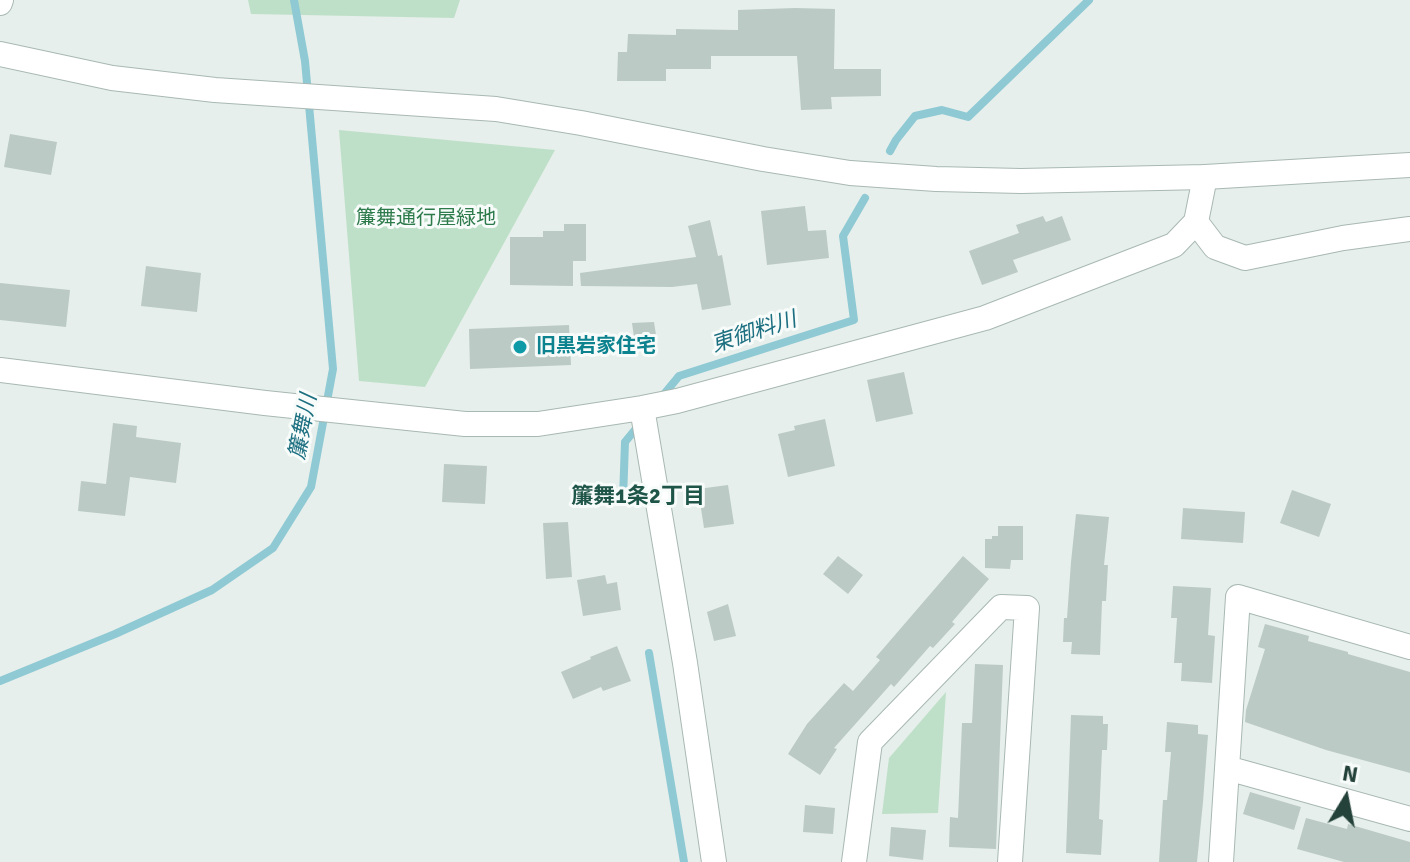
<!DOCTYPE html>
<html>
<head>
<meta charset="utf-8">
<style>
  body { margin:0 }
  #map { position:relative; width:1410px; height:862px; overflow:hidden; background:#e6efeb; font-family:Signika,sans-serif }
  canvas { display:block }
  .north { position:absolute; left:1306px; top:758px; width:80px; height:80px; -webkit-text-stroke:6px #f7fbf9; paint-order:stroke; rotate:10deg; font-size:22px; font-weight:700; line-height:32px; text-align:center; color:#24423a }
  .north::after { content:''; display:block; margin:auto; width:28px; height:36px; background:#24423a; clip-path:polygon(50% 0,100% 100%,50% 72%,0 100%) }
</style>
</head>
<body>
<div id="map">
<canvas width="1410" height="862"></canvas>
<div class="north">N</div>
</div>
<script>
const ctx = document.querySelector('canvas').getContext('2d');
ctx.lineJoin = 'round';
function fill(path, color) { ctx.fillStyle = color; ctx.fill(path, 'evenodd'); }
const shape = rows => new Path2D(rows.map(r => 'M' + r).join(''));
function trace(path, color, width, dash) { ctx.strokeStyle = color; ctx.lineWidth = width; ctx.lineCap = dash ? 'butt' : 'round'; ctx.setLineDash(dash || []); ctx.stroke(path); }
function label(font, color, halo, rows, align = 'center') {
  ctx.font = font + ' Signika,"Noto Sans JP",sans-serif'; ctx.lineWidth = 6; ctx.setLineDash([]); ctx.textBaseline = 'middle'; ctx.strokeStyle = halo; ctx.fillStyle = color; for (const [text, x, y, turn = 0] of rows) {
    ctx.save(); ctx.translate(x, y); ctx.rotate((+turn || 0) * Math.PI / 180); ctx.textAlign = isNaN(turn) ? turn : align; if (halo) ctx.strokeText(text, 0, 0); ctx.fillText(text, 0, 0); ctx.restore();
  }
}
fill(shape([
  [248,0,460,0,454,18,251,14],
  [339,130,555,150,425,387,359,381],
  [946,692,938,813,882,814,889,758]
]), '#bfe0c8');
trace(shape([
  [890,151,896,140,915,116,942,110,968,117,1089,0],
  [660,399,679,376,854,320,843,236,865,198],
  [623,499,625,442,639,425],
  [649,653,684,862],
  [0,681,115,634,212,590,273,548,311,487,333,369,305,61,294,0]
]), '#8ec9d4', 8);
fill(shape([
  [795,8,835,9,834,69,881,69,881,96,831,97,832,109,801,110,797,56,711,56,711,69,666,69,666,81,617,81,618,52,627,52,628,34,676,35,676,29,738,30,738,10],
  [10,134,57,142,51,175,4,167],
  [805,206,808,231,826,230,829,258,767,265,761,211],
  [1043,216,1046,222,1062,216,1071,240,1013,260,1018,272,982,285,969,251,1019,233,1016,225],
  [710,220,718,256,722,255,731,305,702,310,697,284,672,287,581,286,580,273,696,257,688,226],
  [564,224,586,224,586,261,573,261,573,286,510,285,510,237,543,237,543,231,564,231],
  [146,266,201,273,197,312,141,306],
  [0,283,70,290,66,327,0,320],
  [654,322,658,348,636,351,632,323],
  [569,325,571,365,470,369,469,329],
  [904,372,913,414,876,422,867,380],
  [825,419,835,466,788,477,778,434,795,430,794,426],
  [113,423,137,426,136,437,181,443,176,483,130,477,125,516,78,511,81,481,106,484],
  [444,464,487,466,485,504,442,502],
  [728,485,734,524,704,528,698,489],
  [1292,490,1331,504,1319,537,1280,523],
  [1183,508,1245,512,1243,543,1181,539],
  [1076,514,1109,517,1104,565,1108,565,1106,601,1102,601,1100,655,1071,654,1072,642,1063,642,1064,618,1067,618,1071,562],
  [568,522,572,577,546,579,543,523],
  [998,526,1023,526,1023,560,1011,560,1010,569,985,568,985,539,992,539,992,536,998,536],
  [838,556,863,575,848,594,823,574],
  [963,556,989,579,952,622,955,624,933,648,930,646,894,687,891,684,834,748,837,749,820,775,788,754,807,724,844,683,853,691,880,660,876,657],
  [605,575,607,584,617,582,621,610,583,616,577,580],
  [1173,586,1211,588,1208,635,1215,636,1212,683,1181,681,1182,663,1174,663,1177,618,1171,618],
  [728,604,736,636,714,641,707,612],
  [1265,624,1309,636,1308,641,1348,652,1348,654,1410,672,1410,773,1326,750,1245,722,1246,710,1265,649,1258,647],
  [617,646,631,681,603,691,601,687,573,699,561,672,591,659,590,657],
  [975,664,1003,665,996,849,949,847,950,817,958,818,962,723,972,723],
  [1071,715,1103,716,1103,724,1108,724,1107,750,1102,750,1099,819,1103,820,1101,855,1066,853],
  [1167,722,1198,725,1198,734,1208,735,1203,802,1197,862,1159,862,1163,800,1167,800,1171,752,1165,752],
  [1250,792,1301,807,1294,830,1243,814],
  [805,805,835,808,833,834,803,832],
  [1306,818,1347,829,1348,824,1410,842,1410,862,1344,862,1297,849],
  [891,827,926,830,923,860,889,856]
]), '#bbcac4');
const minor = shape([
  [0,3,1,0],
  [1196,222,1215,247,1245,258,1343,238,1410,229],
  [0,370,265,403,465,424,538,424,642,408,677,401,985,318,1174,245,1196,222,1205,177],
  [642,408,685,663,714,862],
  [1227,768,1410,819],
  [854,862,870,742,1001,607,1027,608,1010,862],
  [1221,862,1238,597,1410,647]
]);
const tertiary = shape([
  [0,54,112,78,215,90,496,109,581,123,763,159,850,173,936,179,1021,181,1205,177,1410,165]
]);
trace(minor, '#a8b8b2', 26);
trace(tertiary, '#a8b8b2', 26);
trace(minor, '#fff', 24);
trace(tertiary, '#fff', 24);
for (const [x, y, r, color] of [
  [520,347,8,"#0f9aa8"]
]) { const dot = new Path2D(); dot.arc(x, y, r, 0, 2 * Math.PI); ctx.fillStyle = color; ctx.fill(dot); trace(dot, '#f7fbf9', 3); }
label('20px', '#2d7a4b', '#f7fbf9', [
  ["簾舞通行屋緑地",426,219]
]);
label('bold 20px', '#0d838f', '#f7fbf9', [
  ["旧黒岩家住宅",536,347]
], 'left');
label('italic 22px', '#1c6f80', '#f7fbf9', [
  ["東御料川",754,333,-18],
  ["簾舞川",304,427,-79]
]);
label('bold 22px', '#1f5548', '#f7fbf9', [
  ["簾舞1条2丁目",638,497]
]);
</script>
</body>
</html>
